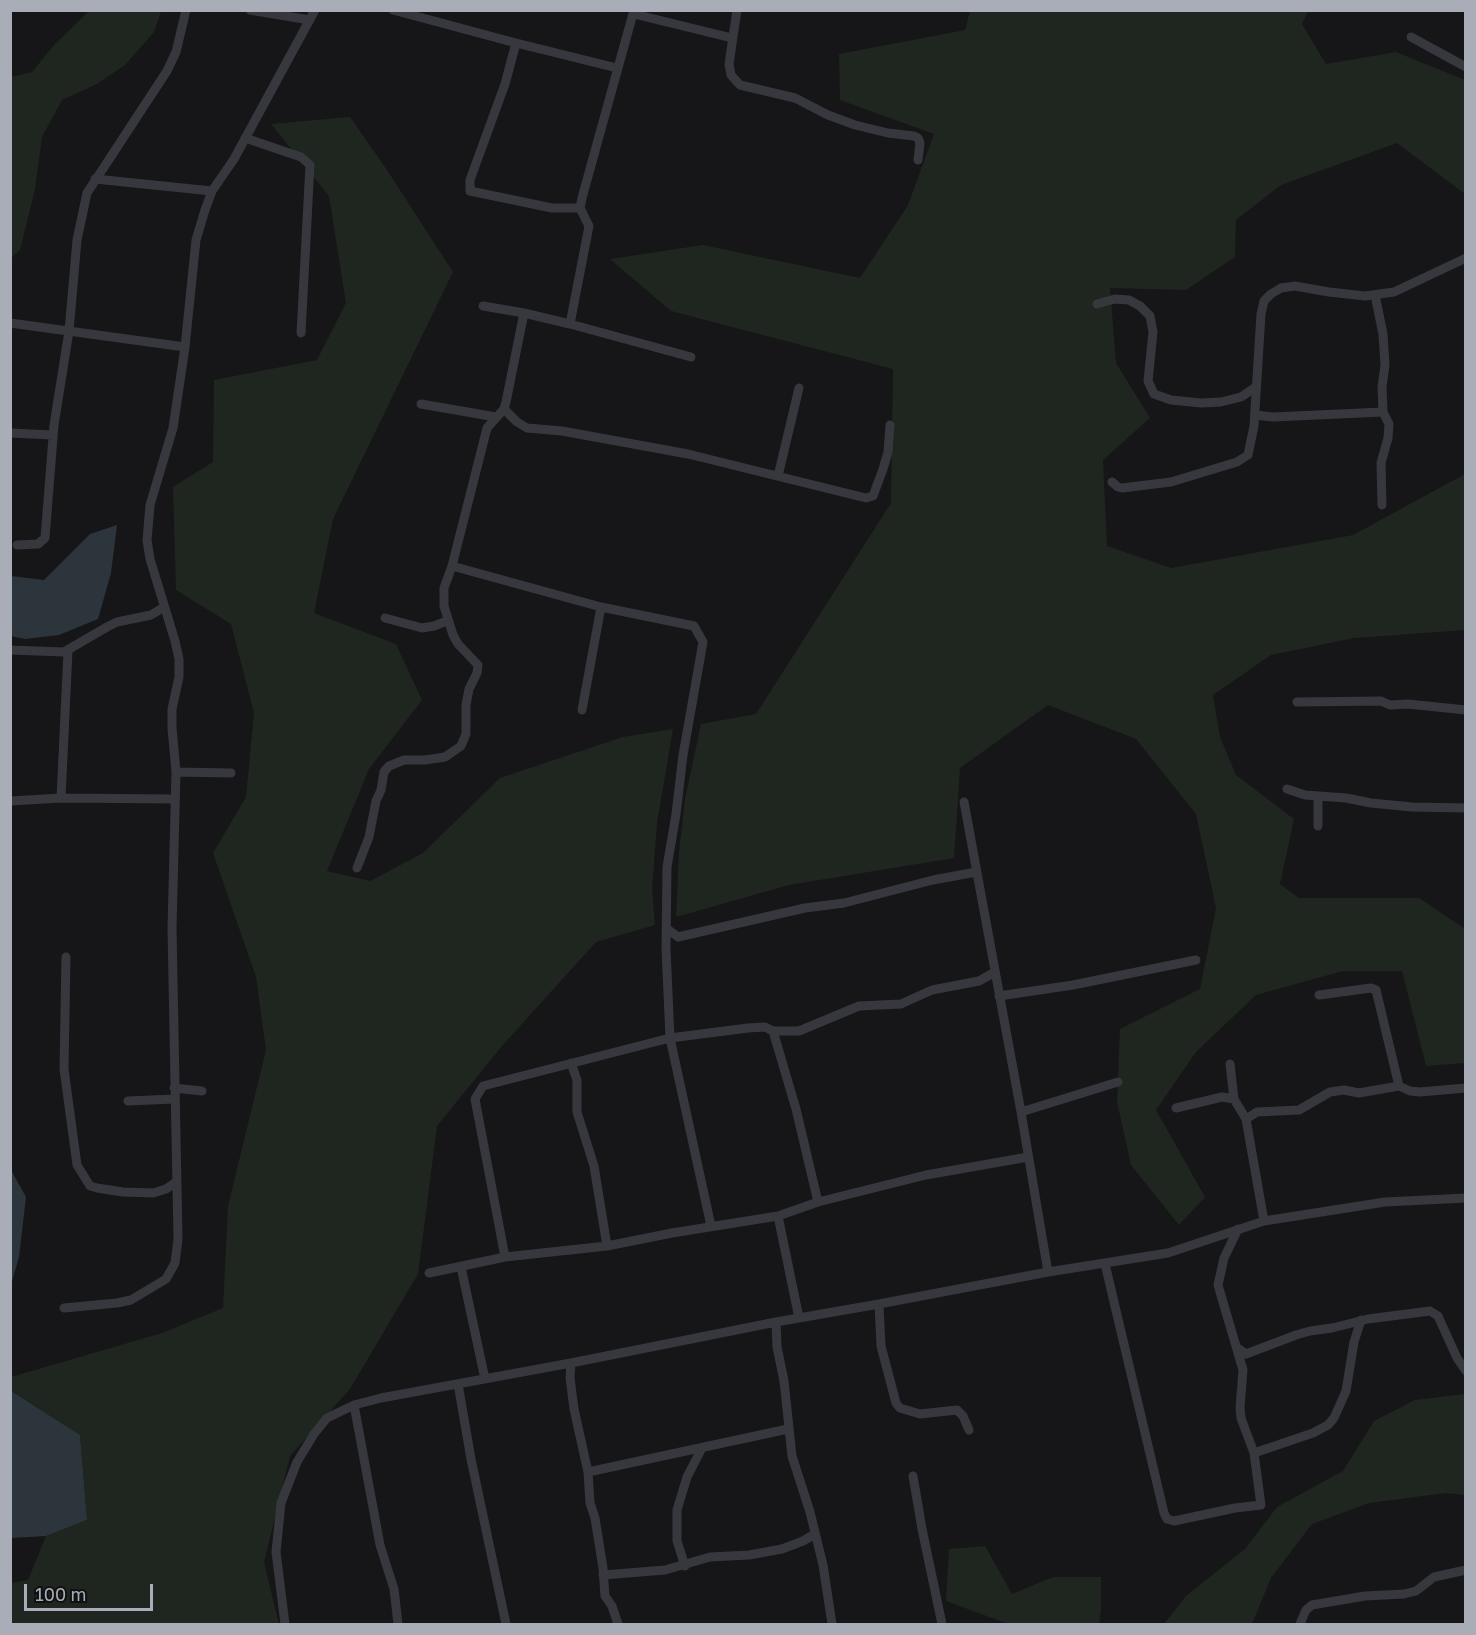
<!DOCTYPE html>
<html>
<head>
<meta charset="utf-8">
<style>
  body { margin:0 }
  #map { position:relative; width:1476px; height:1635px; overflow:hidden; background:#161618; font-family:"Golos Text",sans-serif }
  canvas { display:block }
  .frame { position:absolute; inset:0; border:12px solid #a8adb8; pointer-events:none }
  .scale { position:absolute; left:24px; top:1584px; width:129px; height:27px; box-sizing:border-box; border:3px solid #a8adb8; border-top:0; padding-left:8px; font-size:18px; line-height:21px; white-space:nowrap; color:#a8adb8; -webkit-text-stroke:4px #111113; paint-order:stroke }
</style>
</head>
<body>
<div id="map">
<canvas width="1476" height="1635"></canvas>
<div class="frame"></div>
<div class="scale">100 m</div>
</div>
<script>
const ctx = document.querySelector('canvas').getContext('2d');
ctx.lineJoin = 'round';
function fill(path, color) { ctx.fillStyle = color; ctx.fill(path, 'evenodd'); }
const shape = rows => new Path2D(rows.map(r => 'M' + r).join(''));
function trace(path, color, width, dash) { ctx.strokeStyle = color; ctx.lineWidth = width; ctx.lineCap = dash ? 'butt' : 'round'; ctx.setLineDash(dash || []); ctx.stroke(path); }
fill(shape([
  [90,10,161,11,154,32,125,65,97,84,62,100,42,137,35,189,20,250,11,258,11,77,32,72,54,45],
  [970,11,1308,11,1302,24,1326,64,1396,52,1465,80,1465,194,1397,143,1281,185,1236,220,1235,257,1186,290,1110,288,1116,363,1150,418,1103,460,1107,546,1171,568,1353,535,1465,474,1465,630,1354,638,1271,655,1213,695,1220,737,1236,775,1294,819,1280,884,1299,898,1419,898,1465,929,1465,1063,1426,1066,1402,971,1343,971,1256,995,1196,1052,1156,1110,1205,1197,1179,1225,1131,1165,1117,1102,1120,1029,1200,989,1216,908,1196,814,1136,739,1048,705,960,768,954,858,789,885,676,917,679,852,685,799,701,724,756,714,891,503,893,369,671,311,610,259,703,245,860,278,908,205,934,134,840,100,839,54,965,30],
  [350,117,385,167,453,272,333,519,314,613,396,644,422,700,369,769,327,871,370,881,423,853,500,778,623,737,673,729,657,823,652,890,655,925,596,942,502,1046,437,1126,418,1274,350,1389,290,1456,264,1562,279,1624,11,1624,11,1583,28,1580,46,1536,87,1520,80,1435,11,1390,11,1377,162,1333,223,1308,228,1206,266,1050,256,977,213,853,246,797,254,713,231,624,176,590,173,487,213,462,214,380,317,360,346,303,329,196,271,124],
  [1465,1394,1465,1495,1446,1493,1369,1503,1312,1524,1271,1578,1252,1624,1164,1624,1186,1596,1245,1549,1277,1507,1343,1471,1374,1421,1415,1400],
  [985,1546,1012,1594,1053,1577,1101,1577,1101,1609,1099,1624,1008,1624,946,1601,949,1549]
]), '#1e261f');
fill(shape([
  [117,525,111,573,98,619,59,635,25,639,11,636,11,576,44,580,90,534],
  [11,1170,26,1197,19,1257,11,1285],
  [10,1390,80,1435,87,1520,46,1536,11,1538]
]), '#2c353c');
trace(shape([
  [250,10,310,20],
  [393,10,516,43,617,68],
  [737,10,729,64,731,75,740,85,795,98,828,115,855,125,888,133,914,136,918,138,920,143,918,160],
  [634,14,732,38],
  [1411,37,1466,67],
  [516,43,505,84,470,180,470,191,552,208,580,208],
  [245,138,301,157,310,165,301,333],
  [95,179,212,191],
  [1375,295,1383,334,1385,365,1382,387,1383,412,1389,424,1388,438,1381,463,1382,505],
  [1097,304,1115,299,1129,300,1140,306,1150,316,1153,332,1148,381,1154,394,1171,400,1201,403,1221,402,1241,397,1256,387],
  [483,306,524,313,570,324,589,226,580,208,582,198,634,10],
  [10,323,185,347],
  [570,324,691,357],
  [421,404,496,417],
  [504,409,517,422,527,428,562,431,688,454,866,498,873,496,883,469,888,452,890,425],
  [1255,415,1273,417,1383,412],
  [10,433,53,435],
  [778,476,799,388],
  [1112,482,1118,487,1122,488,1171,482,1237,462,1248,455,1254,426,1261,314,1264,301,1271,294,1281,288,1295,286,1329,292,1365,296,1394,292,1466,258],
  [17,545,38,544,45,538,54,425,69,331,77,240,87,193,167,71,176,52,186,10],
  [452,566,601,607,694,626,703,642,683,755,676,814,667,867,666,949,670,1038,711,1226],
  [385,618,422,628,434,626,447,621],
  [10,650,64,652,107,627,117,622,151,615,164,607],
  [1297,702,1381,701,1390,705,1408,704,1466,710],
  [582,710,601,607],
  [176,772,231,773],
  [1287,789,1305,795,1346,798,1371,803,1412,807,1466,808],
  [1318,796,1318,826],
  [61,798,68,651],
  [10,801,61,798,174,799],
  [964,802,1021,1112,1048,1272],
  [357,868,369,837,376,801,381,790,384,772,389,766,404,760,425,760,445,757,461,746,466,734,466,705,469,689,477,673,478,665,458,644,453,635,444,606,444,588,452,566,487,428,504,409,506,402,524,313],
  [666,928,678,937,805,908,844,903,933,880,976,872],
  [66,957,64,1069,77,1165,90,1186,97,1188,123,1192,153,1193,166,1189,176,1182],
  [1319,995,1371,988,1376,990,1399,1086],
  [999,996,1073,985,1196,960],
  [773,1031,799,1031,859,1006,901,1004,932,990,979,981,995,972],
  [571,1063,577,1080,577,1112,594,1166,607,1246],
  [1230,1064,1234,1099,1246,1119,1264,1221],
  [174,1088,202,1091],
  [128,1101,174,1099],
  [1176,1108,1222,1097,1234,1099],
  [1021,1112,1118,1082],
  [1246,1119,1257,1112,1299,1110,1330,1092,1344,1090,1359,1093,1399,1086,1410,1091,1420,1092,1466,1088],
  [778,1216,799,1318],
  [505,1257,475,1099,483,1086,670,1038,748,1028,765,1027,773,1031,796,1109,818,1202],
  [1105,1264,1164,1513,1167,1519,1174,1521,1235,1508,1261,1505,1254,1453,1241,1418,1240,1408,1243,1370,1218,1285,1224,1258,1238,1229],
  [461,1267,485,1379],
  [429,1273,505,1257,607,1246,672,1233,778,1216,818,1202,926,1175,1028,1157],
  [879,1304,881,1346,896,1403,900,1408,920,1414,957,1410,963,1416,969,1430],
  [64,1308,117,1303,131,1300,166,1279,175,1263,178,1239,172,928,176,772,172,728,172,709,179,677,179,659,175,641,150,559,147,540,150,505,173,428,185,347,196,240,205,210,212,191,234,159,315,10],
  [776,1322,777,1347,784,1381,792,1456,810,1512,823,1565,832,1624],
  [1236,1347,1246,1354,1296,1335,1310,1331,1332,1328,1368,1319,1430,1311,1438,1316,1457,1358,1466,1371],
  [571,1363,570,1378,574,1409,588,1472,590,1503,595,1518,603,1568,605,1596,612,1606,618,1624],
  [458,1384,471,1459,506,1624],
  [354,1405,380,1545,394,1589,398,1624],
  [1254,1453,1313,1433,1328,1425,1334,1418,1346,1391,1354,1342,1361,1320],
  [588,1472,788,1429],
  [913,1476,922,1529,942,1624],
  [685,1566,677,1541,677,1510,687,1477,702,1448],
  [603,1575,665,1570,710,1557,749,1555,782,1549,803,1541,815,1534],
  [285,1624,276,1552,281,1503,297,1462,314,1434,327,1418,354,1405,381,1398,571,1363,776,1322,879,1304,1048,1272,1168,1253,1264,1221,1385,1202,1466,1198],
  [1300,1624,1306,1610,1312,1605,1365,1596,1404,1594,1416,1591,1434,1577,1466,1570]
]), '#37383d', 9);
</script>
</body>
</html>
